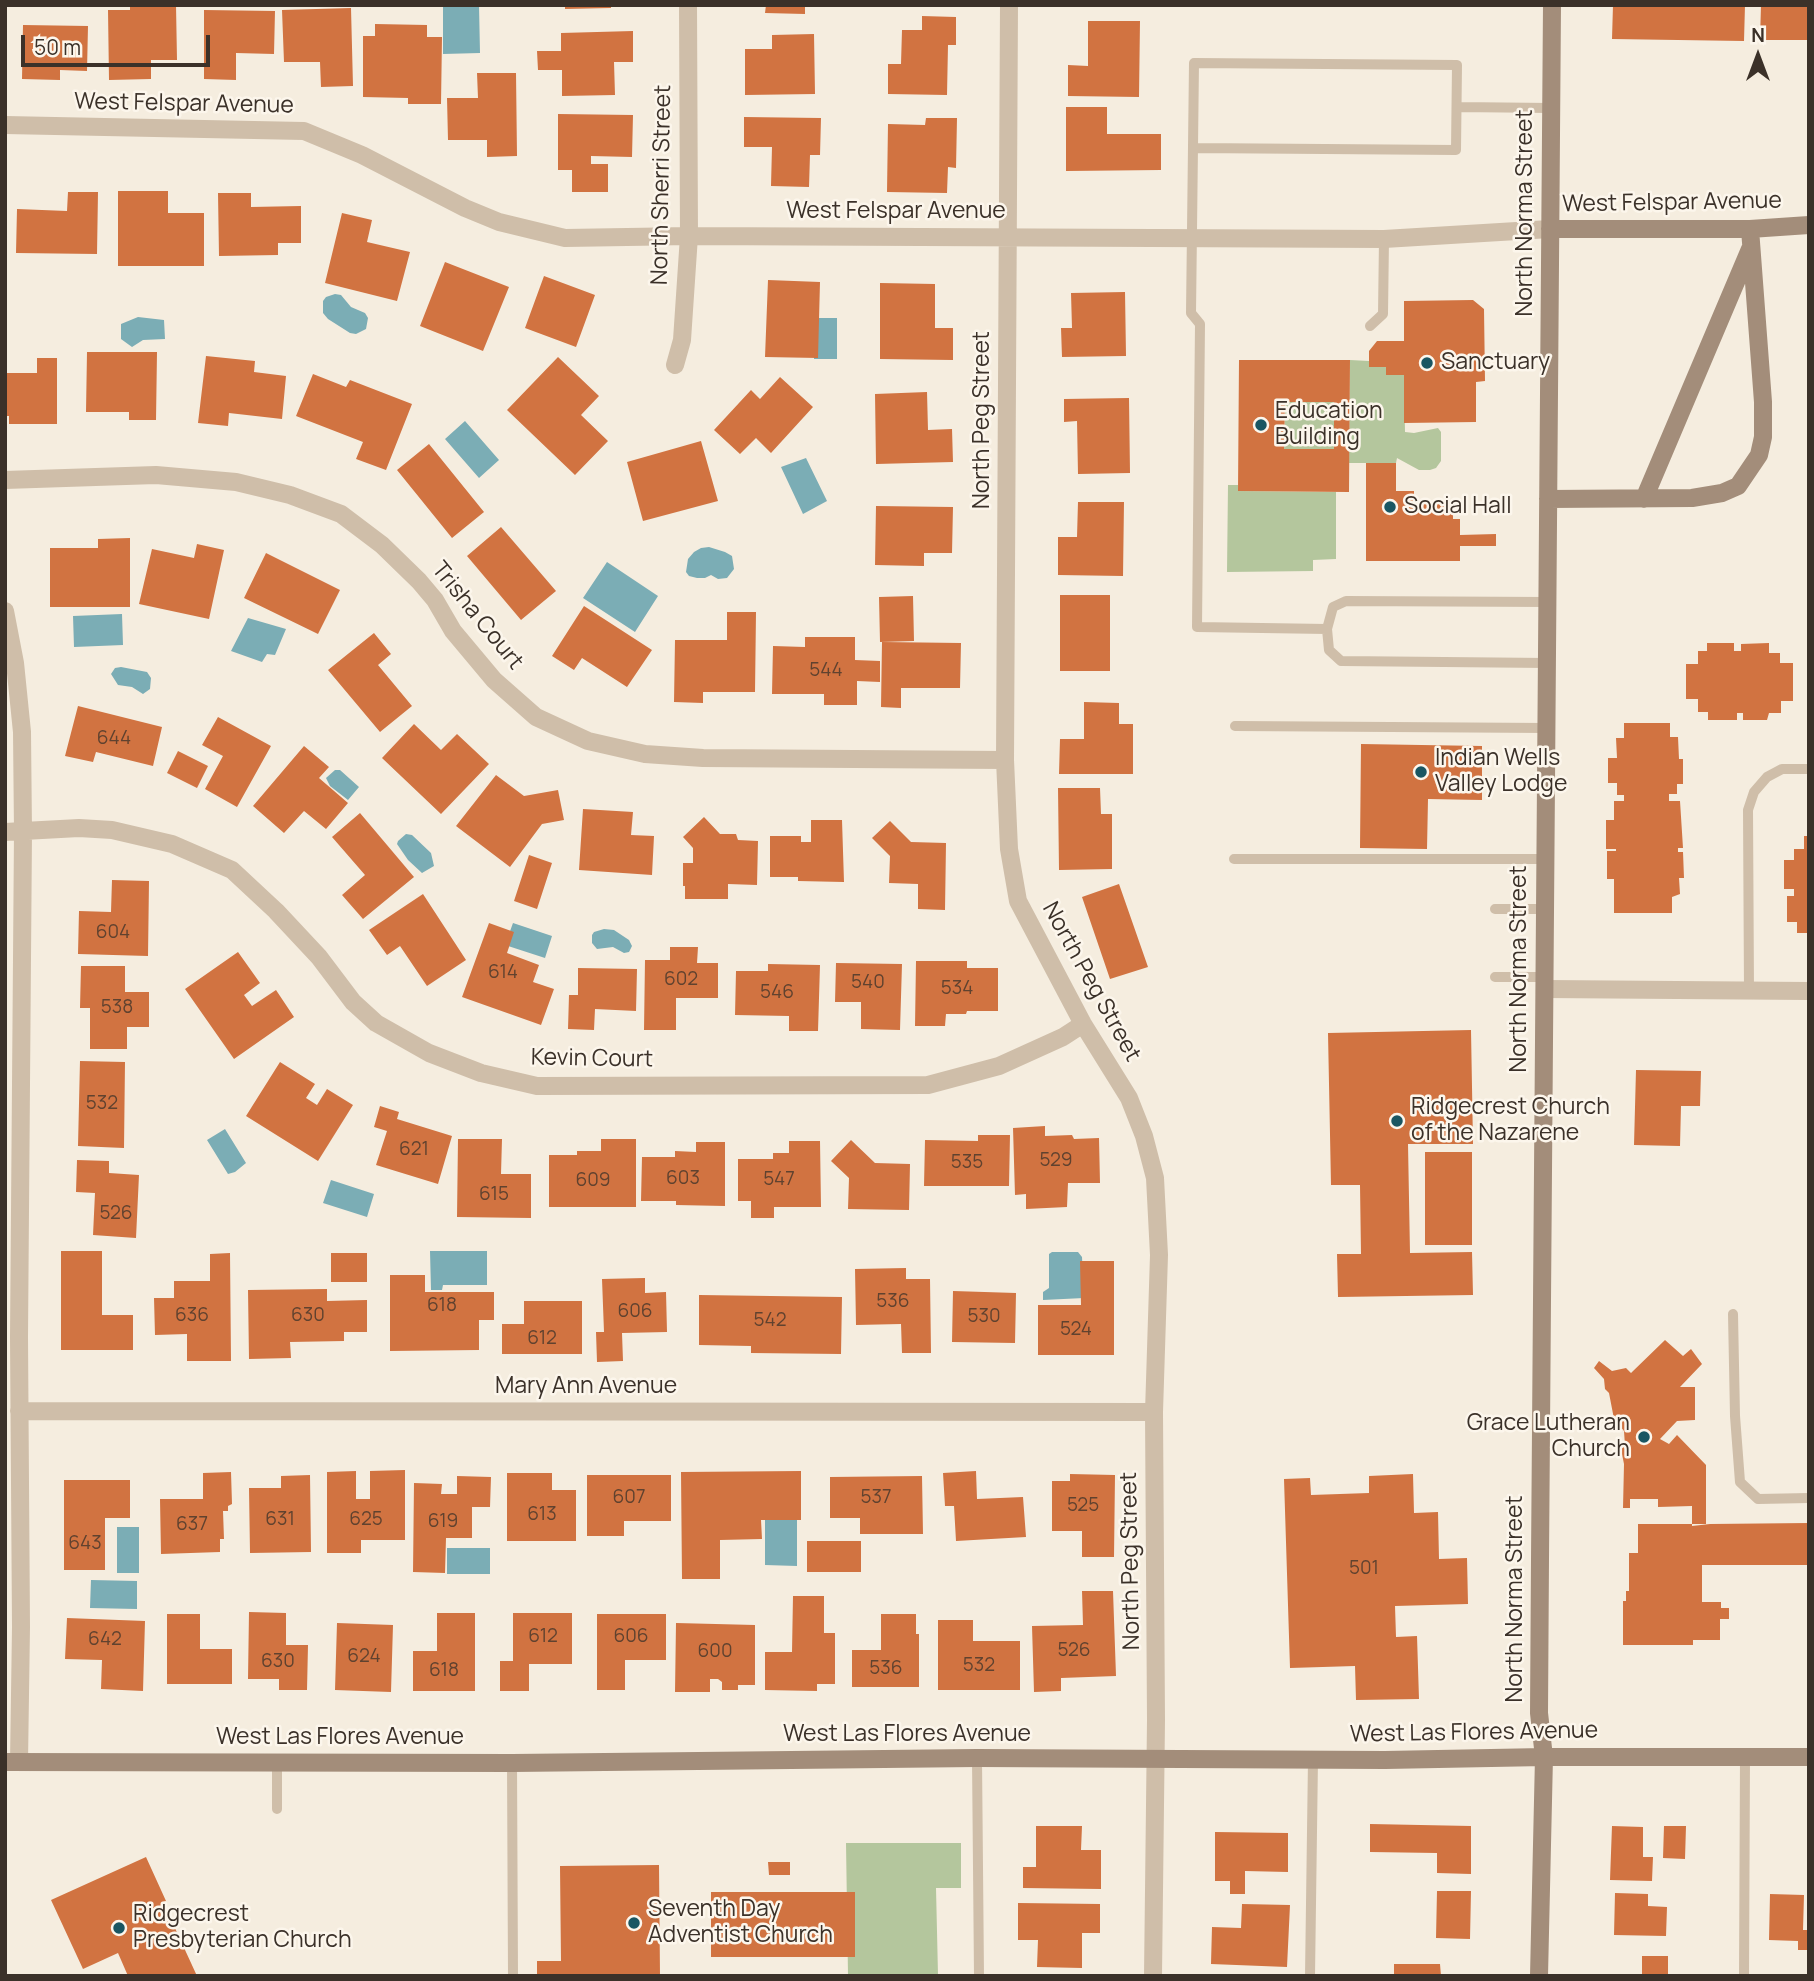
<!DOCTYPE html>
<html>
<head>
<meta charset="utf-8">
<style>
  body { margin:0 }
  #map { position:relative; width:1814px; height:1981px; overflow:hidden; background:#f5eddf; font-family:Manrope,sans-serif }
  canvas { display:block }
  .frame { position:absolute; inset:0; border:7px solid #3b3129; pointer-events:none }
  .north { position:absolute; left:1723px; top:21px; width:70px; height:70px; -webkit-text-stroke:5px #fcf6ec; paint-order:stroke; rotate:0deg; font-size:19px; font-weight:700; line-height:28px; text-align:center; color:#3b3129 }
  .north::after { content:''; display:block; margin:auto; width:24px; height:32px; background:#3b3129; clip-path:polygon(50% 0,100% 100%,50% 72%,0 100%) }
  .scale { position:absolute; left:21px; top:35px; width:189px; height:32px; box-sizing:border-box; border:4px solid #3b3129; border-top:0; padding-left:9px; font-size:21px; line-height:24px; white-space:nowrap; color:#3b3129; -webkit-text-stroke:5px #fcf6ec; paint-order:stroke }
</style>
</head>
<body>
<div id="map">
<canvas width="1814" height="1981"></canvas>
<div class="frame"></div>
<div class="north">N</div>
<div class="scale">50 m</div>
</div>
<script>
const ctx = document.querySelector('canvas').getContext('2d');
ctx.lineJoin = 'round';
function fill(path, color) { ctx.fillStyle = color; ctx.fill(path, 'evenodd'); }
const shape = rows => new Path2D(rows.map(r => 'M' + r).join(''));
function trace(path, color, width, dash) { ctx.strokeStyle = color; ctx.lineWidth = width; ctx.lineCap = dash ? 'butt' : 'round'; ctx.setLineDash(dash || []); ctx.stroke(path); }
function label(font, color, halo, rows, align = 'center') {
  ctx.font = font + ' Manrope,sans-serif'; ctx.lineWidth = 5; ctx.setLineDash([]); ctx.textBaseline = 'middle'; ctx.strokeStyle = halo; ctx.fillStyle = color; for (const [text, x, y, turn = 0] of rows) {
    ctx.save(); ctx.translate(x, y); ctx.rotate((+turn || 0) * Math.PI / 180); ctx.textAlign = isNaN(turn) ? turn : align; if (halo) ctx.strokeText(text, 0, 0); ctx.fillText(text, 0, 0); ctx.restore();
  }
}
fill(shape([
  [1350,360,1369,361,1370,367,1386,367,1386,375,1404,375,1405,432,1414,433,1438,428,1441,432,1441,461,1436,468,1430,470,1419,470,1397,458,1396,463,1349,463],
  [1285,402,1334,402,1334,449,1284,449],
  [1228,485,1238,485,1238,491,1336,492,1336,559,1313,560,1313,571,1227,572],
  [846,1843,961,1843,961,1888,936,1888,938,1975,848,1975]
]), '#b4c69d');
fill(shape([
  [443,5,479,5,480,53,443,54],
  [335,294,341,295,351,307,365,313,368,318,366,329,356,334,350,333,328,319,323,313,323,301,326,297],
  [138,317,164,320,165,339,143,340,132,347,121,339,121,324],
  [814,318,837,318,837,359,814,359],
  [465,421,499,460,479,478,445,439],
  [806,458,827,501,803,514,781,467],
  [709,547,725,552,732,556,734,569,727,578,718,579,711,575,705,578,697,578,689,576,686,572,688,559,694,552,701,548],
  [607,562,658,596,635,632,583,598],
  [122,614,123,645,74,647,73,616],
  [248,618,286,629,275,655,267,654,262,662,231,651],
  [121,667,147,672,151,678,150,689,143,694,132,687,118,685,111,674,115,668],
  [335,770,340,770,359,787,348,800,330,786,326,778],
  [406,834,412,835,431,853,434,866,422,873,408,860,397,844,398,841],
  [513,923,552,936,545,958,505,945],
  [604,929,614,930,629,940,632,946,629,952,624,953,613,947,597,949,592,943,592,935,594,932],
  [225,1129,246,1163,235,1172,228,1174,207,1140],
  [331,1180,374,1194,367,1217,323,1203],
  [430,1251,487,1251,487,1285,443,1285,442,1290,431,1290],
  [1052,1252,1078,1252,1082,1257,1084,1298,1043,1300,1043,1292,1049,1288,1049,1254],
  [765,1518,797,1518,797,1566,765,1565],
  [117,1527,139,1527,139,1573,117,1573],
  [447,1548,490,1548,490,1574,447,1574],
  [91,1580,137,1581,137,1609,90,1608]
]), '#7badb5');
fill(shape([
  [130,5,176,5,177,60,151,60,151,79,109,80,108,10,130,10],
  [565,5,611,5,611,8,565,9],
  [766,5,805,5,805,14,765,13],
  [1613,5,1745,5,1744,41,1612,39],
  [1761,5,1809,5,1809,40,1760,40],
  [351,8,353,86,321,87,320,62,284,62,282,10],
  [204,10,275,11,274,54,236,53,236,80,204,79],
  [922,16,956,17,956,45,948,45,947,95,888,94,888,64,901,64,902,30,922,30],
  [1088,21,1140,21,1139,97,1068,96,1068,65,1088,66],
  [375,24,427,25,427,37,442,37,441,104,408,104,408,98,363,97,363,36,375,36],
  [23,25,88,26,87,71,60,70,60,80,22,79],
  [633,31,633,62,614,62,615,95,562,96,562,70,538,70,537,51,561,51,561,33],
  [814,34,815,94,745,95,745,49,772,49,772,35],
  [477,73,516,73,517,156,487,157,487,140,448,140,447,98,478,98],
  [1066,107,1107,107,1107,134,1161,134,1161,170,1066,171],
  [558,114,633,115,632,157,591,156,591,164,608,164,608,192,572,192,572,170,558,170],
  [744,117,821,118,820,155,810,155,809,187,771,186,772,147,744,147],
  [926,118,957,118,956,168,948,167,947,193,887,192,888,124,925,125],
  [118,191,168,191,168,213,204,213,204,266,118,266],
  [68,192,98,192,97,254,16,253,17,209,67,211],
  [218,193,251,193,251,207,301,206,301,243,278,243,278,255,219,256],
  [342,213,372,220,367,242,410,252,397,301,325,283],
  [445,262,509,287,483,351,420,326],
  [544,276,595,295,576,347,525,328],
  [768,280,820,282,818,358,765,357],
  [880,283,935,284,935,328,953,328,953,360,880,359],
  [1125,292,1126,356,1062,357,1061,328,1072,328,1071,293],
  [1473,300,1484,309,1485,381,1476,382,1476,422,1404,423,1404,375,1386,375,1386,367,1369,367,1369,351,1377,341,1404,341,1404,301],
  [87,352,157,352,156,420,129,420,129,412,86,412],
  [206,356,255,361,254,372,286,376,282,419,229,413,228,426,198,423],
  [558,357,599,396,581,415,608,441,575,475,507,410],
  [37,358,57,358,57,424,9,424,9,416,5,416,5,373,37,373],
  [1239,360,1350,360,1349,492,1238,491],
  [1285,402,1334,402,1334,449,1284,449],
  [313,374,346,387,350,380,412,404,386,470,356,459,363,442,296,416],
  [780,377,813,407,771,453,756,438,740,454,714,430,751,390,760,399],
  [927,392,928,430,952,429,953,462,876,464,875,394],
  [1129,398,1130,473,1078,474,1077,421,1064,422,1064,399],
  [701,441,718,501,643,521,627,462],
  [429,444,484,512,452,538,397,470],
  [1366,463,1396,463,1396,491,1414,491,1414,501,1453,501,1453,519,1460,519,1460,535,1496,534,1496,546,1460,546,1460,561,1366,561],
  [1078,502,1124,502,1123,576,1058,575,1058,537,1077,537],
  [876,506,953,507,952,553,924,553,924,566,875,565],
  [501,527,556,591,521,620,467,556],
  [130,538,130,607,50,607,50,548,98,548,98,539],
  [197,544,224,550,209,619,139,604,152,549,194,558],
  [266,553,340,590,318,634,244,598],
  [1060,595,1110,595,1110,671,1060,671],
  [913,596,914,641,880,642,879,597],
  [584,606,652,650,627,687,582,658,574,670,552,656],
  [727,612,756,612,755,692,703,692,703,703,674,702,675,640,727,640],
  [374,633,391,654,378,665,412,706,380,732,328,670],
  [805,637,855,637,855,660,880,661,880,682,857,681,857,705,824,705,824,694,772,694,773,646,805,647],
  [882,642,961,643,960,688,901,688,901,708,881,707],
  [1707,643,1734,643,1734,651,1741,651,1741,644,1769,643,1769,653,1780,653,1780,663,1793,663,1793,701,1781,701,1781,713,1769,713,1767,720,1743,720,1743,713,1737,713,1737,720,1708,720,1708,712,1698,712,1698,699,1686,699,1686,664,1698,664,1698,651,1707,651],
  [1084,702,1119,703,1119,724,1133,724,1133,774,1059,774,1060,739,1084,739],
  [78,706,162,727,153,766,96,752,93,762,65,756],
  [218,717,271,746,237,807,205,789,223,756,202,745],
  [1624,723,1670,723,1670,737,1678,737,1679,759,1683,759,1683,784,1677,784,1677,794,1669,794,1669,801,1680,801,1683,848,1678,848,1678,852,1683,852,1684,878,1679,878,1680,894,1672,897,1672,913,1614,913,1614,879,1607,879,1607,851,1616,851,1616,849,1606,849,1606,820,1614,820,1614,801,1624,801,1624,795,1617,795,1617,783,1608,783,1608,758,1617,758,1616,738,1624,738],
  [414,724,441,750,457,734,489,764,441,814,382,758],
  [1361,744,1482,746,1482,800,1428,799,1427,849,1360,848],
  [304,746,329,767,319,778,348,803,326,829,304,811,284,833,253,806],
  [178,751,208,766,197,788,167,773],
  [496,775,524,796,558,790,564,820,542,824,510,867,456,826],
  [1058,788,1100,788,1101,814,1112,814,1112,869,1059,870],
  [583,809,633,812,631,835,654,836,652,875,579,870],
  [360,813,414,877,363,919,342,895,365,875,332,837],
  [704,817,720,834,736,834,738,840,758,841,757,885,728,884,728,899,685,899,685,886,683,886,683,863,693,863,693,848,683,837],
  [811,820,842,820,844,882,798,881,798,877,770,877,770,836,801,836,801,842,811,842],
  [890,821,911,842,946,843,945,910,918,909,918,884,889,883,890,856,872,838],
  [1804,836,1809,836,1809,933,1797,933,1797,922,1787,922,1787,896,1794,896,1794,889,1784,889,1784,860,1794,860,1794,849,1804,849],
  [529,855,552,863,537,909,514,901],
  [112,880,149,881,148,956,78,954,79,911,111,912],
  [1119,884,1148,967,1110,979,1082,897],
  [423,894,466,960,427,986,400,946,387,955,369,930],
  [489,923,514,932,507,953,539,965,533,982,554,989,541,1025,462,997],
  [670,947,698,947,697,963,718,963,718,998,676,998,676,1030,644,1030,645,960,670,960],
  [238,952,260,983,244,995,252,1006,276,990,294,1017,234,1059,185,989],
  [916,961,967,961,967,968,998,968,998,1011,967,1011,966,1014,946,1014,945,1026,915,1026],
  [836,963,902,964,900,1030,861,1029,861,1002,835,1002],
  [768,964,820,965,818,1031,789,1031,789,1016,735,1015,736,971,768,971],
  [81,966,125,966,125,992,149,992,149,1027,127,1027,127,1049,90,1049,90,1008,80,1008],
  [578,968,637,969,636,1011,595,1009,594,1030,568,1029,569,995,578,995],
  [1471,1030,1473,1144,1408,1144,1410,1253,1472,1252,1473,1295,1338,1297,1337,1254,1361,1254,1360,1185,1331,1185,1328,1033],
  [80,1061,125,1062,124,1148,78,1146],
  [280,1062,315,1084,306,1098,317,1105,327,1089,353,1105,318,1161,246,1116],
  [1636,1070,1701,1071,1700,1106,1681,1106,1680,1146,1634,1145],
  [380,1106,399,1112,397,1119,452,1136,438,1184,376,1165,387,1131,374,1127],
  [1045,1126,1045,1136,1072,1135,1074,1139,1099,1138,1100,1183,1068,1183,1067,1207,1026,1209,1026,1194,1015,1195,1013,1128],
  [978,1135,1010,1135,1009,1186,924,1186,925,1140,978,1141],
  [458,1139,502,1139,501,1174,531,1174,531,1218,457,1217],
  [601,1139,636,1139,636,1207,549,1207,549,1155,577,1155,577,1151,601,1151],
  [851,1140,875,1163,910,1164,909,1210,848,1209,849,1178,831,1161],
  [789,1141,820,1141,821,1207,774,1207,774,1218,751,1218,751,1201,738,1201,738,1159,773,1159,773,1153,789,1153],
  [696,1142,725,1142,725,1206,676,1205,676,1201,641,1201,642,1157,675,1157,675,1151,696,1152],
  [1425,1152,1472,1152,1472,1245,1425,1245],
  [77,1160,109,1161,109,1173,139,1175,136,1238,93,1235,95,1193,76,1192],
  [61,1251,102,1251,102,1315,133,1315,133,1350,61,1350],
  [230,1253,231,1361,187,1361,187,1334,155,1335,154,1298,174,1298,174,1281,210,1281,210,1254],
  [331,1253,367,1253,367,1282,331,1282],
  [1080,1261,1114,1261,1114,1355,1038,1355,1038,1305,1081,1305],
  [906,1268,906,1279,930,1279,931,1353,902,1353,901,1324,856,1325,855,1269],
  [390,1275,425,1275,425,1292,494,1292,494,1320,479,1320,479,1350,390,1351],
  [645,1278,645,1293,666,1292,667,1332,622,1333,623,1361,597,1362,596,1332,604,1332,602,1279],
  [327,1289,327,1301,367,1300,367,1332,344,1332,344,1341,290,1342,291,1358,249,1359,248,1290],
  [953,1291,1016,1293,1015,1343,952,1342],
  [699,1295,842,1297,841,1354,751,1353,751,1346,699,1345],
  [524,1301,582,1301,582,1354,502,1354,502,1324,524,1324],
  [1665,1340,1683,1356,1691,1349,1702,1364,1680,1387,1695,1387,1695,1420,1677,1421,1660,1439,1669,1444,1677,1435,1706,1465,1706,1524,1692,1524,1692,1526,1710,1524,1809,1523,1809,1565,1702,1565,1702,1602,1721,1602,1721,1608,1729,1608,1729,1619,1720,1619,1720,1640,1693,1640,1693,1645,1623,1645,1623,1601,1626,1601,1626,1591,1629,1591,1629,1553,1638,1553,1638,1524,1692,1524,1692,1506,1658,1507,1658,1499,1630,1499,1630,1508,1623,1508,1624,1464,1621,1449,1625,1446,1624,1431,1614,1419,1609,1393,1605,1389,1604,1379,1594,1368,1599,1361,1612,1371,1626,1368,1631,1373],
  [405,1470,405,1540,361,1540,361,1553,327,1553,327,1472,356,1471,356,1499,370,1499,370,1471],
  [801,1471,801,1520,761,1520,762,1539,720,1540,720,1579,682,1579,681,1472],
  [976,1471,977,1499,1023,1497,1026,1537,956,1541,954,1506,945,1506,943,1473],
  [231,1472,232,1504,228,1506,228,1511,223,1511,224,1539,220,1539,220,1552,161,1554,160,1499,203,1499,203,1473],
  [507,1473,552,1473,552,1490,576,1490,576,1541,507,1541],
  [1070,1474,1115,1475,1114,1557,1082,1557,1082,1531,1052,1531,1052,1481,1070,1481],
  [1413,1474,1414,1513,1438,1512,1439,1559,1467,1558,1468,1604,1395,1606,1396,1637,1417,1636,1419,1699,1356,1700,1355,1666,1290,1668,1284,1479,1310,1478,1311,1495,1369,1493,1369,1476],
  [310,1475,311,1552,250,1553,249,1488,281,1488,281,1476],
  [587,1475,671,1475,671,1521,624,1521,624,1536,587,1536],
  [457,1476,491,1477,490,1507,472,1507,472,1538,446,1538,445,1573,413,1572,414,1483,442,1484,441,1494,457,1494],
  [922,1476,923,1534,860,1534,860,1518,830,1518,830,1477],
  [64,1480,130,1480,130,1518,105,1518,105,1570,64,1570],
  [807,1541,861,1541,861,1572,807,1572],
  [1082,1591,1113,1591,1116,1676,1061,1678,1061,1691,1034,1692,1032,1626,1083,1625],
  [793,1596,824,1596,824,1633,835,1633,835,1684,817,1684,817,1691,765,1690,765,1652,792,1652],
  [249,1612,286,1613,286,1645,308,1645,307,1690,279,1690,279,1679,248,1679],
  [437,1613,475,1613,475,1691,413,1691,413,1651,437,1651],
  [513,1613,572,1613,572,1664,529,1664,529,1691,500,1691,500,1661,513,1661],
  [167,1614,200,1614,200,1649,232,1649,232,1684,167,1684],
  [597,1614,666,1614,666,1660,625,1660,625,1690,597,1690],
  [881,1614,916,1614,916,1634,919,1634,919,1687,852,1687,852,1650,881,1650],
  [67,1618,145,1621,143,1691,101,1689,102,1660,65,1659],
  [938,1620,973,1620,973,1641,1020,1641,1020,1690,938,1690],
  [337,1623,393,1625,391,1692,335,1690],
  [676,1623,755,1625,755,1685,738,1685,738,1690,722,1690,722,1682,718,1679,710,1679,710,1692,675,1692],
  [1370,1824,1471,1826,1471,1874,1437,1873,1437,1853,1370,1852],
  [1036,1826,1082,1826,1081,1850,1101,1850,1101,1889,1023,1888,1023,1867,1036,1867],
  [1612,1826,1643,1827,1643,1857,1653,1857,1652,1881,1610,1880],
  [1664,1826,1686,1826,1685,1859,1663,1858],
  [1215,1832,1288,1833,1288,1872,1245,1871,1245,1894,1230,1894,1230,1881,1215,1881],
  [146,1857,166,1901,163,1902,197,1976,128,1976,118,1953,83,1969,51,1900],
  [768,1862,790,1862,790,1875,769,1875],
  [659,1865,660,1976,537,1976,537,1961,561,1961,560,1866],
  [1437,1891,1471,1891,1470,1939,1436,1938],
  [711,1892,855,1892,855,1957,711,1957],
  [1615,1893,1648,1894,1648,1906,1667,1907,1666,1936,1614,1935],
  [1770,1894,1804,1895,1803,1930,1809,1930,1809,1950,1798,1950,1798,1941,1769,1940],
  [1018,1903,1100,1904,1100,1933,1082,1933,1082,1968,1037,1967,1038,1940,1018,1940],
  [1242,1904,1290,1905,1287,1967,1211,1964,1212,1927,1241,1928],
  [1642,1956,1668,1956,1668,1976,1642,1976],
  [1394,1964,1440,1964,1441,1976,1394,1976]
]), '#d17341');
trace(shape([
  [1457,107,1551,108],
  [1193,148,1456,150,1457,65,1194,63,1191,313,1200,324,1197,627,1327,629],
  [1370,326,1383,314,1384,239],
  [1547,663,1341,661,1329,650,1327,629,1333,607,1346,601,1547,602],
  [1235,726,1546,728],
  [1234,859,1545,859],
  [1495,909,1545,909],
  [1495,977,1545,977],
  [1749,991,1748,810,1754,792,1767,777,1782,769,1809,769],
  [1733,1314,1735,1416,1740,1482,1758,1499,1809,1498],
  [977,1758,979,1976],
  [277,1763,277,1809],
  [512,1763,513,1976],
  [1310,1976,1313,1759],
  [1744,1976,1745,1757]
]), '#cfbea9', 10);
trace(shape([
  [1009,5,1005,760,1009,849,1018,901,1083,1024,1129,1098,1144,1136,1155,1178,1159,1255,1154,1412,1156,1720,1153,1976],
  [5,125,304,131,362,155,465,208,499,222,565,238,689,236,1384,239,1550,229],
  [675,365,682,340,689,236,688,5],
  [5,480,156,475,236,482,290,495,341,514,382,545,419,581,435,600,453,631,494,680,536,717,588,741,645,754,703,758,1005,760],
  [5,611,15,663,22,732,23,832,19,1337,21,1627,19,1762],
  [5,832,79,828,112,830,172,844,232,870,276,911,319,957,353,1002,376,1023,429,1053,481,1073,537,1086,928,1085,999,1066,1063,1037,1083,1024],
  [1545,989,1809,991],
  [19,1411,1154,1412]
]), '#cfbea9', 18);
trace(shape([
  [1550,229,1750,229,1809,225],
  [1548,499,1692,498,1722,493,1738,486,1759,455,1763,437,1763,402,1750,229],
  [1644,499,1750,249],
  [5,1762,512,1763,977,1758,1385,1760,1544,1757,1809,1757],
  [1539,1976,1544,1757,1539,1713,1540,1559,1552,5]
]), '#a38d7a', 18);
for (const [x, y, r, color] of [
  [1427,363,7,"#1a5662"],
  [1261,425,7,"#1a5662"],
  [1390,507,7,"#1a5662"],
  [1421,772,7,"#1a5662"],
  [1397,1121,7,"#1a5662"],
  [1644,1437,7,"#1a5662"],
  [634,1923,7,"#1a5662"],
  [119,1928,7,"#1a5662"]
]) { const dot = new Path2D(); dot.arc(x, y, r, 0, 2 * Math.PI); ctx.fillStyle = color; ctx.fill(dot); trace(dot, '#fcf6ec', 2.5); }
label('19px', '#60422f', null, [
  ["544",826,671],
  ["644",114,739],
  ["604",113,933],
  ["614",503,973],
  ["602",681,980],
  ["540",868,983],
  ["534",957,989],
  ["546",777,993],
  ["538",117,1008],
  ["532",102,1104],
  ["621",414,1150],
  ["529",1056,1161],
  ["535",967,1163],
  ["603",683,1179],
  ["547",779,1180],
  ["609",593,1181],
  ["615",494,1195],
  ["526",116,1214],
  ["536",893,1302],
  ["618",442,1306],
  ["606",635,1312],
  ["636",192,1316],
  ["630",308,1316],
  ["530",984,1317],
  ["542",770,1321],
  ["524",1076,1330],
  ["612",542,1339],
  ["607",629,1498],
  ["537",876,1498],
  ["525",1083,1506],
  ["613",542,1515],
  ["631",280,1520],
  ["625",366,1520],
  ["619",443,1522],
  ["637",192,1525],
  ["643",85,1544],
  ["501",1364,1569],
  ["612",543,1637],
  ["606",631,1637],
  ["642",105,1640],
  ["526",1074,1651],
  ["600",715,1652],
  ["624",364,1657],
  ["630",278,1662],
  ["532",979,1666],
  ["536",886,1669],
  ["618",444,1671]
]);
label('23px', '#3b3129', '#fcf6ec', [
  ["West Felspar Avenue",184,104,1],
  ["North Sherri Street",662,185,-89],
  ["West Felspar Avenue",1672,203,-1],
  ["West Felspar Avenue",896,212],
  ["North Norma Street",1526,213,-90],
  ["North Peg Street",983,420,-90],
  ["Trisha Court",477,616,51],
  ["North Norma Street",1520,969,-90],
  ["North Peg Street",1091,982,61],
  ["Kevin Court",592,1059,1],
  ["Mary Ann Avenue",586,1387],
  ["North Peg Street",1131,1561,-91],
  ["North Norma Street",1516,1599,-90],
  ["West Las Flores Avenue",1474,1733,-1],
  ["West Las Flores Avenue",907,1735],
  ["West Las Flores Avenue",340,1738]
]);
label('23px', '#3b3129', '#fcf6ec', [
  ["Sanctuary",1441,363],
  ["Education",1275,412],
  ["Building",1275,438],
  ["Social Hall",1404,507],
  ["Indian Wells",1435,759],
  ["Valley Lodge",1435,785],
  ["Ridgecrest Church",1411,1108],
  ["of the Nazarene",1411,1134],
  ["Grace Lutheran",1630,1424,"right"],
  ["Church",1630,1450,"right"],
  ["Seventh Day",648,1910],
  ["Adventist Church",648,1936],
  ["Ridgecrest",133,1915],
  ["Presbyterian Church",133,1941]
], 'left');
</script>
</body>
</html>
